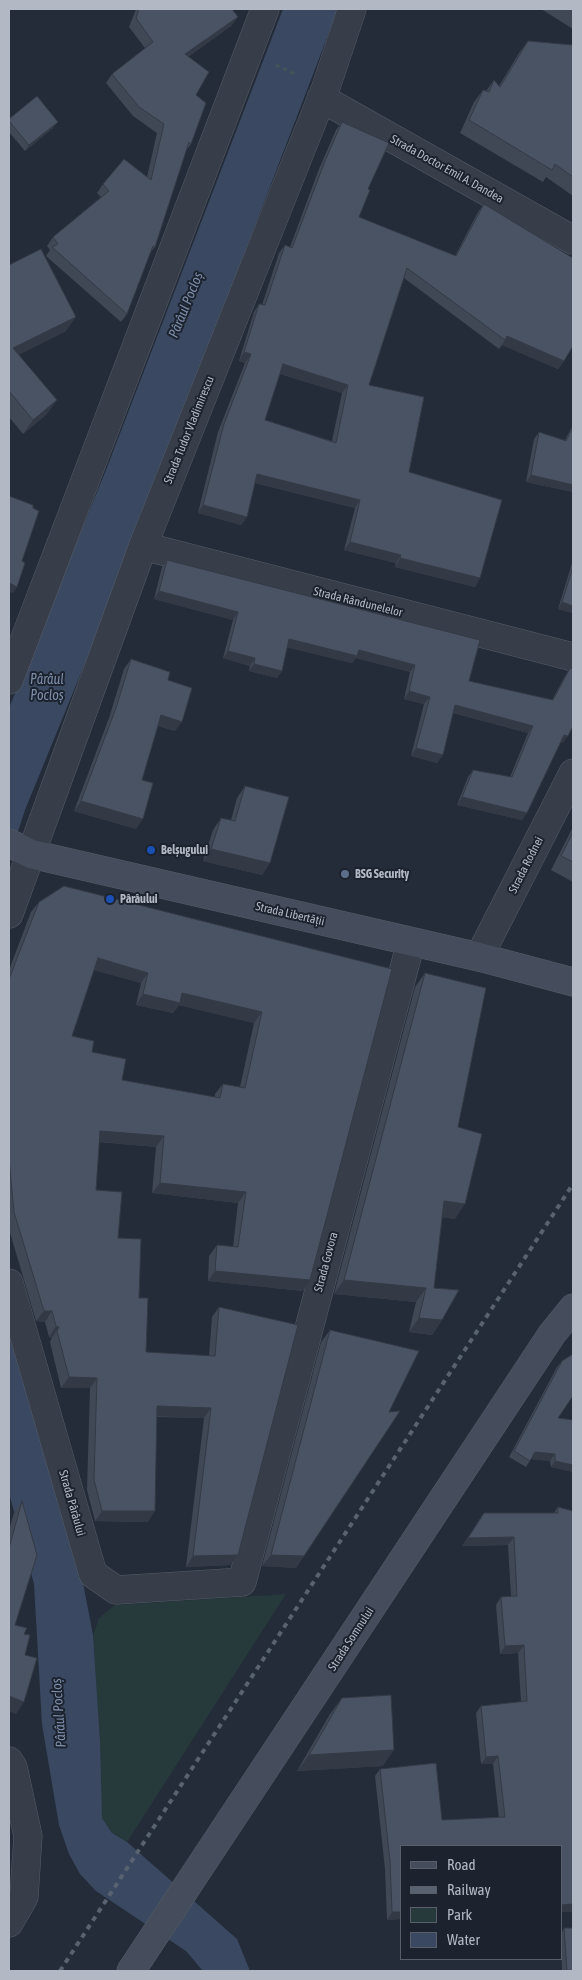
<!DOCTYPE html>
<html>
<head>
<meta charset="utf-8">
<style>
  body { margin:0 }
  #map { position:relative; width:582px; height:1980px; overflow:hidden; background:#242c39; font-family:"Asap Condensed",sans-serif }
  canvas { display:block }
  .frame { position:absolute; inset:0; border:10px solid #b2b9c5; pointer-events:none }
  .legend { position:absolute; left:400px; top:1845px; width:162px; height:115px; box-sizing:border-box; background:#1c232e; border:1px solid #585f6a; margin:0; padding:6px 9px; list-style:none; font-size:15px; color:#b2b9c5 }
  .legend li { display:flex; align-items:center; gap:10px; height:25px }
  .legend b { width:25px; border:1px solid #585f6a }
</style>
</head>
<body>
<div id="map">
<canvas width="582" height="1980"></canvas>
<div class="frame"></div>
<ul class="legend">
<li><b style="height:6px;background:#454d5c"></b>Road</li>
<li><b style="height:6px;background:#596270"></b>Railway</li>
<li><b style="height:14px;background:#26393b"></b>Park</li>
<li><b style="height:14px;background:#3a4961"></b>Water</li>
</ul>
</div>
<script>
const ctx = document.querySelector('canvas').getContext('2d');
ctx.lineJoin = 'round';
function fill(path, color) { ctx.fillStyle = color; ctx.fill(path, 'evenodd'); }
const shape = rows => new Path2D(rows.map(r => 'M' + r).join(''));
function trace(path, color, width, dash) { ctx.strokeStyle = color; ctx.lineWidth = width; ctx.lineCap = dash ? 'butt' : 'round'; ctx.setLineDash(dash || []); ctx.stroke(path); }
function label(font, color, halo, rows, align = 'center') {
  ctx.font = font + ' "Asap Condensed",sans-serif'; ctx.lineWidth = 4; ctx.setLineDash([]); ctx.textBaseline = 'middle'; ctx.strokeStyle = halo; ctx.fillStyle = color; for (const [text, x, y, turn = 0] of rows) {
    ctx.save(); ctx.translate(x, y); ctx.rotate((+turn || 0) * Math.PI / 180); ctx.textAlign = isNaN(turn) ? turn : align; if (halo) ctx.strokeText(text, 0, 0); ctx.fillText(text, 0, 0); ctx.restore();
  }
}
fill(shape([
  [286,1594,127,1842,112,1833,102,1818,99,1797,100,1740,93,1635,99,1618,115,1605]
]), '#26393b');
fill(shape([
  [283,9,338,9,130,553,25,810,9,859,9,708,106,470],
  [9,1316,72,1533,84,1588,93,1635,100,1740,102,1818,112,1833,127,1842,237,1939,250,1971,203,1971,186,1951,96,1891,80,1874,69,1854,59,1825,42,1724,34,1584,9,1493]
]), '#3a4961');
const street = shape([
  [321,98,573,240],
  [143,546,573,657],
  [9,680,265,9],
  [9,914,143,546,326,87,352,9],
  [479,957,573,773],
  [9,1283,93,1574,116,1590,242,1582,411,942],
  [9,1761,13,1767,28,1836,24,1897,9,1923]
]);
const secondary = shape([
  [9,843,31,854,479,957,573,982],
  [131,1971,552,1334,573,1308]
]);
trace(street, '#555c67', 29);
trace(secondary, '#555c67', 29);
trace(shape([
  [276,65,297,75]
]), '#435457', 3, [4, 4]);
trace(street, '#373e49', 28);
trace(secondary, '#454d5c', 28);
trace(shape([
  [60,1971,573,1184]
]), '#596270', 4, [5, 5]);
fill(shape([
  [136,9,232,9,238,17,231,26,188,57,196,95,191,144,186,151,155,247,150,253,127,314,121,322,46,256,50,250,47,246,53,237,101,197,97,193,103,184,147,177,157,133,133,116,106,83,112,74,145,48,129,27],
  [541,9,573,9,573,29],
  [528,41,573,45,573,196,546,177,543,182,460,133,474,102,483,90,486,91,494,80,499,86,519,53],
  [9,119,53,128,25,151,9,132],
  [342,122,368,189,359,217,455,256,478,212,484,204,564,361,558,369,502,345,499,349,404,278,369,385,409,472,480,578,475,587,395,567,396,563,344,550,355,508,255,483,247,517,241,525,198,513,218,432,245,363,239,361,254,312,259,304,262,305,279,253,285,245,290,247,319,169,336,130],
  [280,374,342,393,332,441,265,420],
  [9,265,66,331,19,354,47,414,23,434,9,417],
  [573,425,573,492,526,482,534,439,539,432,565,440],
  [167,560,469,681,552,700,565,676,570,668,563,743,561,742,522,820,457,805,468,777,473,770,510,777,528,733,453,713,437,763,411,756,424,704,404,699,410,672,356,658,352,663,287,647,282,671,277,678,249,671,250,666,223,658,233,620,154,599,162,567],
  [573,560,573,613,558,609],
  [131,659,168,680,175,731,158,726,142,780,136,829,74,811,109,718,124,669],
  [245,786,270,863,262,875,203,861,213,830,221,818,231,820,237,798],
  [573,827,573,882,551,870],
  [39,902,392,969,303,1291,208,1281,209,1256,217,1245,233,1247,238,1203,152,1193,156,1147,99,1142,96,1190,118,1238,139,1298,146,1352,209,1356,212,1317,219,1307,238,1555,230,1565,186,1567,204,1418,157,1417,148,1522,95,1521,87,1490,90,1388,61,1388,50,1342,52,1338,49,1337,45,1322,36,1321,9,1229,9,970,31,912],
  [94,970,141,983,136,1005,173,1013,179,1005,254,1023,240,1087,223,1084,215,1094,215,1097,122,1080,92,1052,72,1036],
  [425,973,458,1127,455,1219,442,1217,434,1288,442,1320,432,1335,409,1332,416,1302,334,1294,415,987],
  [330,1330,304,1556,296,1568,262,1566,321,1342],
  [562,1361,558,1418,573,1472,551,1467,550,1461,531,1459,526,1467,509,1457,557,1367],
  [22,1501,15,1625,24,1634,25,1655,16,1714,9,1711,9,1530,14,1513],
  [558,1507,573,1511,573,1912,561,1912,561,1846,401,1919,387,1920,385,1869,375,1776,380,1769,442,1820,499,1818,493,1764,481,1764,476,1713,481,1706,521,1702,518,1653,500,1654,496,1605,501,1597,511,1596,508,1545,462,1546,484,1513,554,1513],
  [342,1698,383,1766,297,1771,330,1714],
  [564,1928,573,1971,562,1971,561,1934]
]), '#404755');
fill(shape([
  [238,17,231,26,179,63,185,54],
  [58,122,53,128,25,151,29,145],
  [76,317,66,331,9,360,13,348],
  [507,336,564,361,558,369,502,345],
  [244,352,251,354,245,363,239,361],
  [283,364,348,385,342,393,277,373],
  [57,400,47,414,23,434,33,420],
  [257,474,360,500,355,508,252,482],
  [531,475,573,485,573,492,526,482],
  [203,505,247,517,241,525,198,513],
  [350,542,401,555,396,563,344,550],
  [400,558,480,578,475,587,395,567],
  [9,583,17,587,13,593,9,592],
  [159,591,238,612,233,620,154,599],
  [562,602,573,606,573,613,558,609],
  [289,639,359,650,415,665,410,672,356,658,352,663,284,647],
  [228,651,255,658,250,666,223,658],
  [254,664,282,671,277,678,249,671],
  [409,691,430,697,424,704,404,699],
  [455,705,533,726,528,733,450,712],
  [161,715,182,722,175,731,154,725],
  [564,735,568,736,563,743,559,742],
  [416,748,443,755,437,763,411,756],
  [462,797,527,813,522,820,457,805],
  [81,801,143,819,136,829,74,811],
  [211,849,270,863,262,875,203,861],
  [98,958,148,973,141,983,91,969],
  [182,993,262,1012,254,1023,179,1005,173,1013,136,1005,143,994],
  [100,1131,164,1136,156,1147,92,1141],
  [160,1183,246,1192,238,1203,152,1193],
  [444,1201,465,1204,455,1219,434,1216],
  [215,1271,310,1280,303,1291,208,1281],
  [344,1280,426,1288,416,1302,334,1294],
  [44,1311,52,1311,45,1322,36,1321],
  [419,1318,442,1320,432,1335,409,1332],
  [56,1326,59,1327,52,1338,49,1337],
  [69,1377,97,1378,90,1388,61,1388],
  [157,1406,211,1408,204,1418,150,1416],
  [535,1452,555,1454,550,1461,531,1459],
  [555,1461,573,1465,573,1472,551,1467],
  [102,1511,155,1511,148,1522,95,1521],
  [514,1537,508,1545,462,1546,468,1538],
  [238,1555,230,1565,186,1567,193,1556],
  [271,1555,304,1556,296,1568,262,1566],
  [524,1645,518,1653,500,1654,505,1646],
  [9,1696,24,1702,16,1714,9,1711],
  [394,1750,383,1766,297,1771,309,1755],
  [498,1756,493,1764,481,1764,486,1757],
  [573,1904,573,1912,561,1912,561,1905],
  [392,1912,401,1912,401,1919,387,1920]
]), '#343a45');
const building = shape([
  [139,9,232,9,238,17,185,54,209,72,196,95,206,103,191,144,189,142,155,247,153,246,127,314,52,247,58,244,53,237,109,191,103,184,124,159,151,180,164,124,139,107,112,74,153,42,136,18,139,9],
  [528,41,573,45,573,177,555,164,552,170,469,120,483,90,489,92,494,80,500,87,528,41],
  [37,96,58,122,29,145,9,121,9,119,37,96],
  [342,122,389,143,368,189,370,190,359,217,456,256,484,204,573,258,573,346,564,361,507,336,505,340,407,268,369,385,424,397,409,472,502,500,480,578,400,558,401,555,350,542,360,500,257,474,247,517,203,505,224,424,251,354,244,352,259,304,265,305,285,245,292,248,325,161,342,122],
  [283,364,348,385,336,443,265,420,283,364],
  [41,249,76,317,13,348,57,400,33,420,9,391,9,324,10,323,9,321,9,265,41,249],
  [573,427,573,485,531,475,539,432,566,441,573,427],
  [9,496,33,505,33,508,39,511,22,561,25,563,17,587,9,583,9,496],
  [167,560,480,640,469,681,553,700,570,668,573,669,573,726,568,736,564,735,527,813,462,797,473,770,512,777,533,726,455,705,443,755,416,748,430,697,409,691,415,665,359,650,357,656,289,639,282,671,254,664,255,658,228,651,238,612,159,591,167,560],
  [573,567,573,606,562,602,573,567],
  [131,659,170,672,168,680,192,688,182,722,161,715,142,780,153,783,143,819,81,801,116,708,131,659],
  [245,786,289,797,270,863,211,849,221,818,235,821,245,786],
  [573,832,573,862,561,856,573,832],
  [64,886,392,969,310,1280,215,1271,217,1245,238,1247,246,1192,160,1183,164,1136,100,1131,96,1190,122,1192,118,1238,141,1239,139,1298,148,1298,146,1352,215,1356,219,1307,298,1325,238,1555,193,1556,211,1408,157,1406,155,1511,102,1511,94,1480,97,1378,69,1377,57,1331,59,1327,56,1326,52,1311,44,1311,14,1212,9,1159,9,979,39,902,64,886],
  [98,958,148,973,143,994,180,1003,182,993,262,1012,245,1088,223,1084,220,1098,122,1080,126,1059,92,1052,94,1041,72,1036,98,958],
  [425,973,486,988,458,1127,482,1134,465,1204,444,1201,434,1288,459,1290,442,1320,419,1318,426,1288,344,1280,425,973],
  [330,1330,419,1351,389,1412,400,1411,304,1556,271,1555,330,1330],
  [573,1354,573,1396,558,1418,573,1420,573,1465,555,1461,555,1454,535,1452,530,1461,514,1451,562,1361,573,1354],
  [22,1501,37,1555,15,1625,27,1628,24,1634,30,1635,25,1655,37,1658,24,1702,9,1696,9,1548,22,1501],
  [558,1507,573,1511,573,1904,561,1905,561,1846,401,1846,401,1912,392,1912,390,1861,380,1769,436,1763,442,1820,505,1817,498,1756,486,1757,481,1706,527,1701,524,1645,505,1646,501,1597,517,1596,514,1537,468,1538,484,1513,558,1513,558,1507],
  [391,1695,394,1750,309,1755,342,1698,391,1695],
  [564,1928,573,1928,573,1971,567,1971,564,1928]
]);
fill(building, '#4a5363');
trace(building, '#343a45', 1);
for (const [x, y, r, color] of [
  [151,850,5,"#1a4fb4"],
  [345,874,5,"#5c6f8a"],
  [110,899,5,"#1a4fb4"]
]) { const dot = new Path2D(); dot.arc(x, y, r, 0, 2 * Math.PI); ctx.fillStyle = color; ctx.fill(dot); trace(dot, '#1c232e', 2); }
label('12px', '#b2b9c5', '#1c232e', [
  ["Strada Doctor Emil A. Dandea",447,169,29],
  ["Strada Tudor Vladimirescu",189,430,-68],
  ["Strada Rândunelelor",358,602,14],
  ["Strada Rodnei",526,865,-63],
  ["Strada Libertății",290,914,13],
  ["Strada Govora",326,1262,-75],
  ["Strada Pârâului",72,1503,74],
  ["Strada Somnului",351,1639,-57]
]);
label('bold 12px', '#b2b9c5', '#1c232e', [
  ["Belșugului",161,850],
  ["BSG Security",355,874],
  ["Pârâului",120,899]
], 'left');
label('italic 14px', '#7c8eab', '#1c232e', [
  ["Pârâul Pocloș",186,305,-68],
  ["Pârâul",47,680],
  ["Pocloș",47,696],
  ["Pârâul Pocloș",59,1713,-94]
]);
</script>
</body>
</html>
